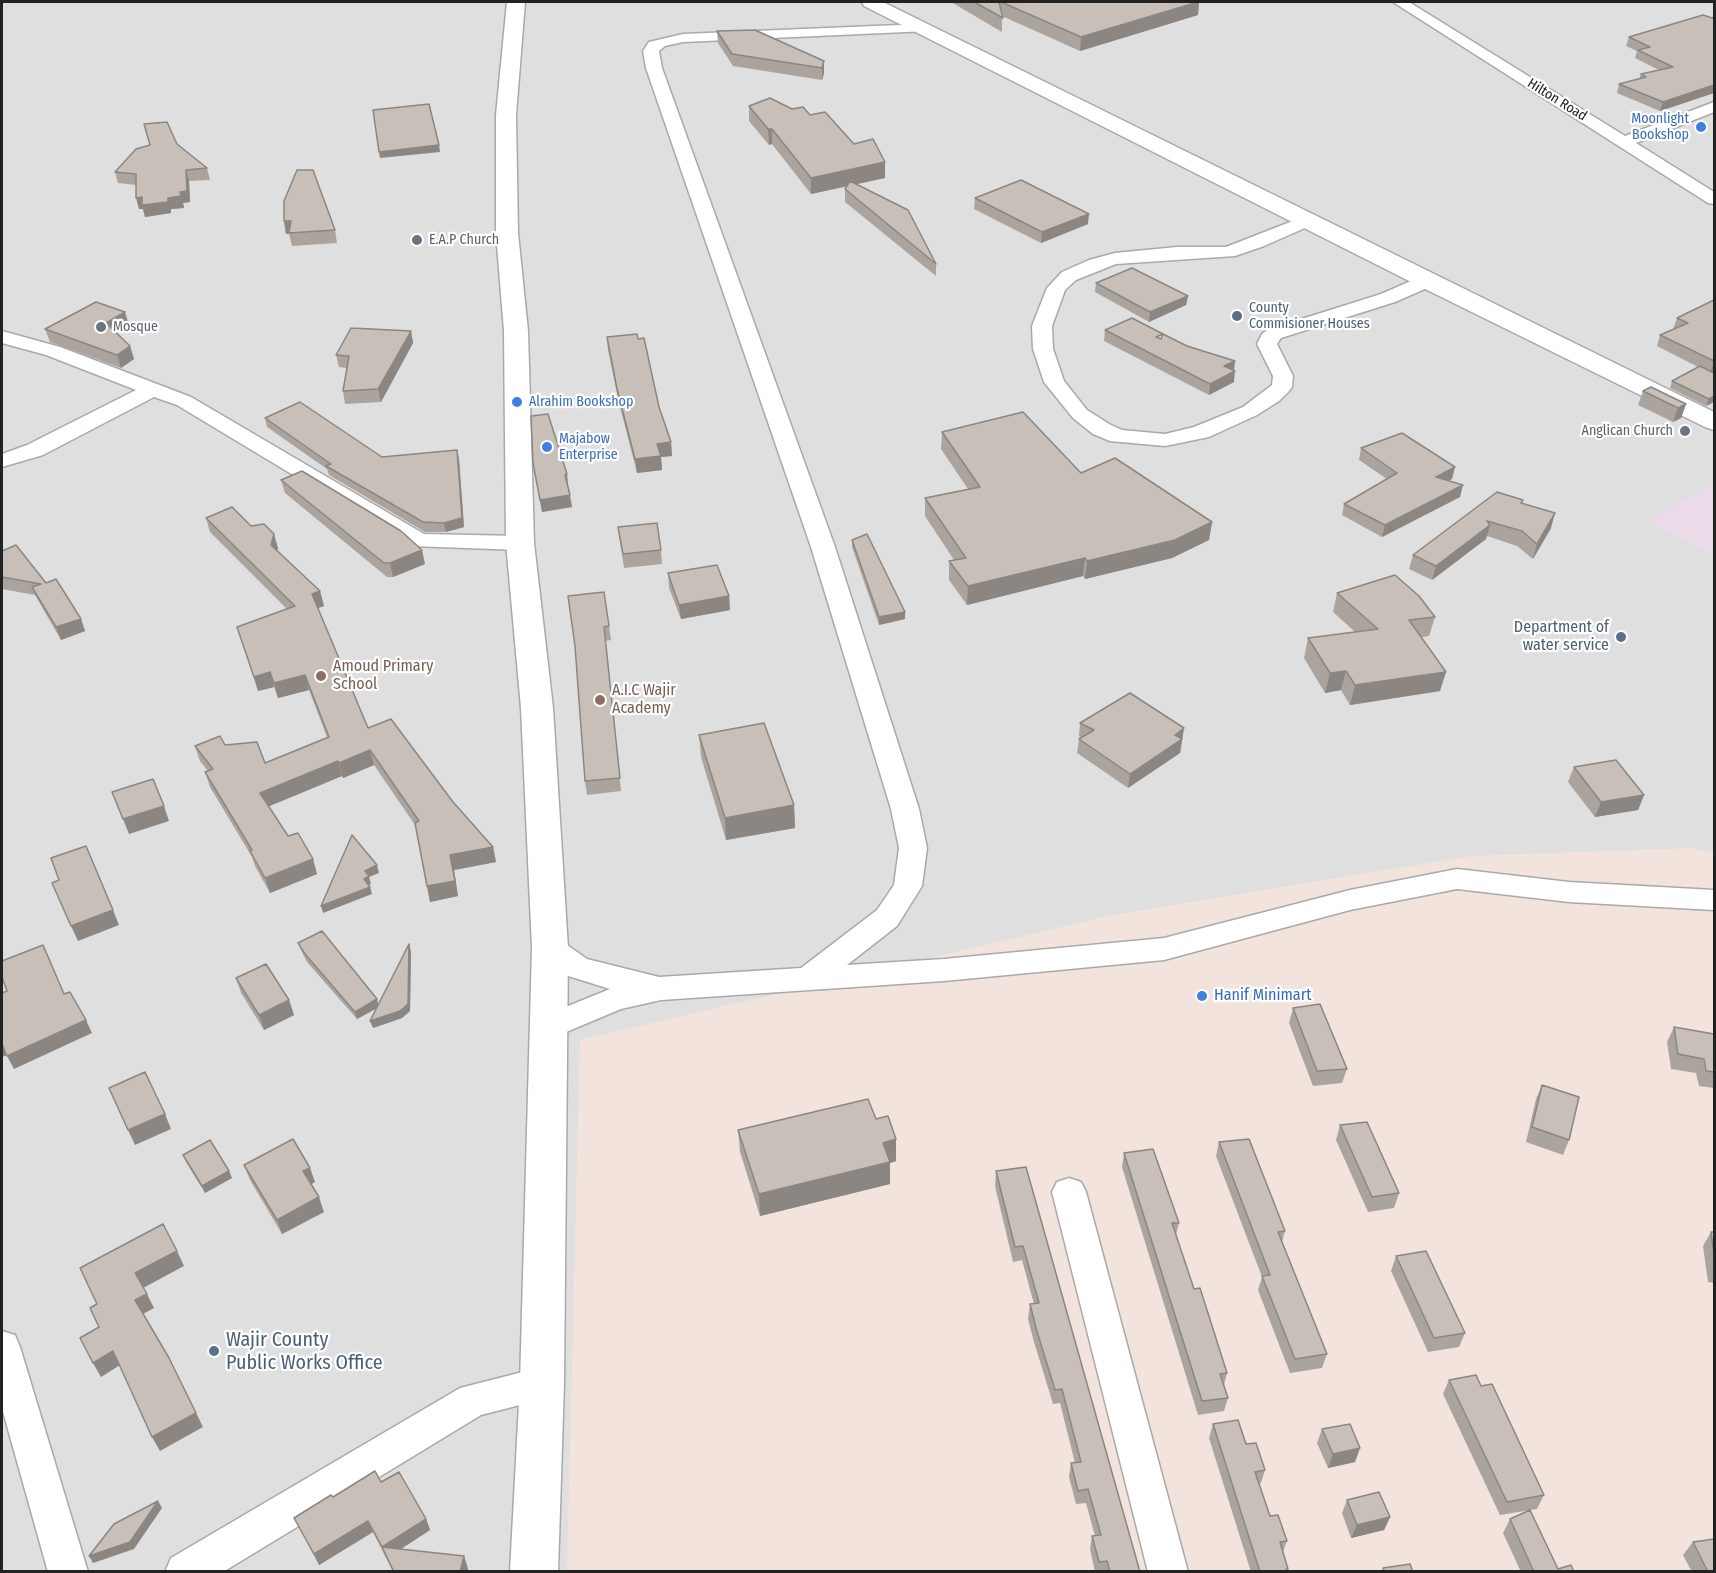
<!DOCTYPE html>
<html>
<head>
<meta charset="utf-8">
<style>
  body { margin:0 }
  #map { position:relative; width:1716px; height:1573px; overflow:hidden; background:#f2efe9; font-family:"Fira Sans Condensed",sans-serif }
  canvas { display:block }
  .frame { position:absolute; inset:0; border:3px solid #222; pointer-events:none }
</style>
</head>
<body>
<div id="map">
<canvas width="1716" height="1573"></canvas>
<div class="frame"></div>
</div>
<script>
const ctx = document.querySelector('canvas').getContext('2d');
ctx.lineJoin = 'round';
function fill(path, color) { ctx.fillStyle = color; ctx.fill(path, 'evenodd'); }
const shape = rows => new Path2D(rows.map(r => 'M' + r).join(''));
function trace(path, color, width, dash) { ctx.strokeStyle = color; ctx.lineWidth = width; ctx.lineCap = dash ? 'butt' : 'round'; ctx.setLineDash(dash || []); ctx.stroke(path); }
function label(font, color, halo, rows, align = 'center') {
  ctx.font = font + ' "Fira Sans Condensed",sans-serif'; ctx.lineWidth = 4.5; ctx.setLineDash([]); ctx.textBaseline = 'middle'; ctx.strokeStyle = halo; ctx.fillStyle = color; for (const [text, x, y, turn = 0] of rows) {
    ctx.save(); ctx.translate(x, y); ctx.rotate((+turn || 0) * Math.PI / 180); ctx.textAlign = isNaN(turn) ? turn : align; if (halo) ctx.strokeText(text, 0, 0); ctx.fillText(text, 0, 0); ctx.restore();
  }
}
fill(shape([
  [2,2,1714,2,1714,1571,2,1571]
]), '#e0dfdf');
fill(shape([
  [1714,483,1714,554,1648,521]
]), '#ebdbe8');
fill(shape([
  [1692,848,1714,853,1714,1571,567,1572,580,1040,1113,915,1472,856]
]), '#f3e3dd');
const minor = shape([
  [1393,2,1409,2,1625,136,1714,102,1714,112,1636,143,1714,192,1714,204,1708,203,1393,2],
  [923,24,928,25,930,28,928,31,683,42,665,46,659,51,662,68,835,547,919,809,927,848,922,886,897,926,847,965,944,959,1164,938,1350,890,1457,869,1569,882,1714,890,1714,910,1569,902,1457,889,1350,910,1164,960,944,981,661,1000,621,1009,547,1040,536,1037,532,1028,536,1019,610,989,565,975,540,956,535,948,540,940,550,937,560,940,587,959,659,977,801,968,877,910,894,885,899,848,891,809,811,547,646,68,643,51,649,42,683,34,923,24],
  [1308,215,1314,216,1317,220,1314,224,1264,246,1235,256,1116,264,1076,280,1065,290,1052,326,1053,349,1064,381,1087,410,1109,424,1122,430,1165,434,1194,427,1243,407,1272,385,1273,376,1257,344,1262,334,1267,330,1381,294,1420,277,1427,275,1434,277,1436,281,1434,285,1395,302,1281,338,1277,344,1293,376,1292,387,1289,391,1279,401,1257,415,1209,437,1165,446,1110,441,1093,434,1073,418,1044,382,1033,349,1032,326,1047,288,1062,272,1089,260,1115,253,1177,247,1226,247,1308,215],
  [2,331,60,347,191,397,424,534,520,536,528,538,532,543,528,548,520,550,411,546,177,405,154,397,43,455,2,467,2,454,27,445,136,390,46,355,2,343,2,331],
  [1069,1178,1081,1182,1086,1192,1188,1572,1148,1572,1052,1192,1057,1182,1069,1178],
  [2,1331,15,1335,20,1347,88,1572,48,1572,2,1408,2,1331],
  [542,1367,555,1372,560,1384,555,1396,481,1415,223,1572,165,1572,171,1558,460,1388,542,1367]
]);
const tertiary = shape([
  [507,2,525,2,516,115,518,233,528,331,534,543,553,708,568,948,564,1384,558,1572,510,1572,520,1384,532,948,521,708,506,543,504,331,496,233,496,115,507,2],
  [862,2,883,2,1714,412,1714,430,1705,427,1419,286,864,6,862,2]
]);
trace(minor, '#a9a9a9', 3);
trace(tertiary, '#a9a9a9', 3);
fill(minor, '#fff');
fill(tertiary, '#fff');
fill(shape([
  [951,2,1199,2,1198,15,1080,51,1002,16,1002,32],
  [1714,17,1714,93,1660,111,1617,93,1619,84,1639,79,1641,74,1659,70,1635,58,1637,51,1626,46,1629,37],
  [717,31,824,61,824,73,822,80,733,66,718,43],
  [749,106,792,109,810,115,854,144,885,162,885,178,856,184,936,264,936,276,845,202,845,189,847,186,811,194,772,144,769,145,749,121],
  [177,144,207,168,210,180,189,181,190,202,183,203,184,208,171,209,171,213,145,217,143,209,139,209,136,185,118,183,115,172],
  [975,198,1088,224,1041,243,974,209],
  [284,221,335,230,337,243,292,246,289,233,286,234],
  [1096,283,1188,296,1186,305,1149,322,1095,292],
  [1714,300,1714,371,1712,372,1714,402,1706,406,1670,388,1672,381,1698,367,1657,346,1660,335,1674,329,1673,329,1677,318],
  [129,325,116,332,130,346,134,359,121,368,50,342,45,329],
  [1105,330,1187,346,1234,370,1234,382,1209,395,1104,341],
  [411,331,413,343,381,402,345,404,343,391,347,368,339,367,336,355],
  [607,337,659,407,671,442,672,456,661,457,662,470,637,473,619,403,608,350],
  [1643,391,1686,404,1681,418,1673,422,1638,405],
  [265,418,382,457,459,459,464,527,446,532,425,532,329,475,327,469,267,427],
  [942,432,1081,473,1212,522,1209,540,1172,558,1085,579,1083,576,967,605,949,580,949,561,954,560,925,516,925,498,968,489,941,449],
  [1361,448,1452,479,1448,480,1460,497,1382,537,1342,515,1344,504,1387,479,1359,460],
  [533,463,567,474,568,487,572,507,542,512],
  [281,480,425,564,393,577,387,577,285,493],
  [1523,500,1522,503,1551,528,1533,559,1517,546,1487,536,1486,539,1432,580,1409,569,1413,555],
  [206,518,251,526,278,548,277,550,320,591,324,606,317,608,368,728,453,802,493,847,496,862,454,870,458,896,430,902,415,825,374,765,343,778,342,776,269,806,288,836,317,874,270,893,255,866,252,857,210,787,205,772,208,771,200,761,195,746,225,745,265,763,327,737,309,690,278,698,274,687,258,691,237,627,287,609,210,532],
  [618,527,661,550,662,564,624,568],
  [852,540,905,619,879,625,852,547],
  [2,551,46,583,81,619,85,631,61,640,35,595,2,589],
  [668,573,729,596,730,610,681,619,669,588],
  [1337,593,1435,617,1429,636,1422,637,1440,691,1350,705,1341,690,1325,693,1304,658,1308,638,1355,632,1333,612],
  [568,596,609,626,611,640,605,641,621,791,587,795,585,781,575,646],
  [1080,723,1184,728,1180,753,1128,788,1077,753,1079,739,1081,738,1079,736],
  [699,735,794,805,795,828,726,840,701,757],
  [1574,767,1644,795,1638,810,1595,817,1568,782],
  [298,943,377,999,378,1005,409,944,411,952,410,1011,402,1018,373,1028,377,1008,357,1019,307,962,301,950],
  [236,978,289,1000,294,1015,264,1030,241,993],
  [1293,1008,1347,1069,1342,1083,1313,1086,1289,1023],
  [1674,1027,1714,1034,1714,1088,1699,1086,1696,1073,1671,1069,1667,1042],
  [1542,1085,1569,1140,1563,1155,1526,1142,1536,1099],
  [876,1119,896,1139,896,1161,890,1163,890,1184,760,1216,740,1152,738,1130],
  [1340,1125,1399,1193,1394,1208,1368,1212,1336,1140],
  [1219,1142,1285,1231,1282,1242,1327,1354,1322,1368,1290,1373,1258,1290,1262,1277,1216,1156],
  [1124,1153,1179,1223,1176,1235,1194,1289,1227,1373,1224,1385,1228,1398,1224,1411,1198,1415,1122,1167],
  [183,1155,232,1178,205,1193,186,1162],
  [244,1165,315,1182,311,1184,324,1212,282,1234,250,1180],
  [1026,1167,1140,1572,1095,1572,1090,1549,1092,1536,1095,1536,1086,1503,1076,1504,1069,1477,1071,1463,1075,1463,1060,1403,1053,1404,1034,1342,1028,1319,1030,1304,1034,1304,1022,1260,1013,1262,995,1186,996,1171],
  [1711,1232,1714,1232,1714,1283,1708,1282,1703,1246],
  [1396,1256,1465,1333,1459,1347,1428,1352,1391,1271],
  [1449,1380,1481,1386,1544,1495,1537,1509,1500,1515,1443,1394],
  [1213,1424,1265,1470,1261,1483,1259,1484,1270,1516,1287,1541,1283,1552,1288,1569,1287,1572,1251,1572,1209,1438],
  [1322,1429,1360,1448,1355,1462,1328,1468,1317,1443],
  [381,1482,426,1519,430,1530,401,1549,464,1556,468,1569,468,1572,393,1572,373,1532,319,1565,294,1518,333,1497],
  [1347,1500,1390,1517,1384,1530,1351,1538,1342,1513],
  [1510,1519,1558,1569,1574,1572,1521,1572,1503,1533],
  [1693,1542,1714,1572,1692,1572,1683,1555]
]), '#aba49e');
fill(shape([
  [1199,2,1198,15,1080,51,1081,37],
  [824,61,824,73,822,80,822,68],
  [1714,85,1714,93,1660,111,1663,102],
  [768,129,772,129,772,144,769,145],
  [439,145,440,152,380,158,379,152],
  [885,162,885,178,811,194,811,178],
  [186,170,189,181,190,202,183,203,184,208,171,209,171,213,145,217,143,209,139,209,136,198,168,198,180,192],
  [1089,214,1088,224,1041,243,1042,232],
  [284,221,291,221,294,233,286,234],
  [1188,296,1186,305,1149,322,1150,312],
  [125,312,129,325,110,335,106,323],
  [411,331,413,343,381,402,378,389],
  [130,346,134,359,121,368,117,355],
  [1235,361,1234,371,1224,366],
  [1714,361,1714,371,1710,373,1714,362],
  [1235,371,1234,382,1209,395,1210,384],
  [1714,396,1714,402,1706,406,1709,399],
  [1686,404,1681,418,1673,422,1678,408],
  [671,442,672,456,661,457,662,470,637,473,635,459,657,444],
  [457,450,459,459,464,527,446,532,444,523],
  [1455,467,1452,479,1433,488,1436,477],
  [567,474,568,486,566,487,565,475],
  [1463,485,1460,497,1382,537,1385,525],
  [570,495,572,507,542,512,540,500],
  [1555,513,1551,528,1533,559,1537,544],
  [1212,522,1209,540,1172,558,1085,579,1087,561],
  [1490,525,1486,539,1432,580,1436,566],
  [274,534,278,548,275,559,271,545],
  [422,550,425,564,393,577,390,563],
  [1085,558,1083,576,967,605,968,586],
  [320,591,324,606,315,609,312,594],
  [729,596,730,610,681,619,679,605],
  [905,612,905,619,879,625,879,617],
  [81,619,85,631,61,640,56,627],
  [1346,671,1341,690,1325,693,1330,673],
  [270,672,274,687,258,691,254,677],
  [1446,672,1440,691,1350,705,1355,685],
  [305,675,309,690,278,698,274,683],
  [1184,728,1180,753,1128,788,1130,774,1175,735],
  [370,750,374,765,343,778,339,763],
  [338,761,342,776,265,808,260,793],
  [1644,795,1638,810,1595,817,1601,802],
  [794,805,795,828,726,840,725,818],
  [164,806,169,821,129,834,123,819],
  [493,847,496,862,454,870,458,896,430,902,427,886,450,855],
  [313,859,317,874,270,893,265,878],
  [377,865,379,873,369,877,371,884,366,886,364,879,365,871],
  [370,887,372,894,323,913,321,906],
  [113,910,119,925,78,941,71,926],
  [409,944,411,952,410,1011,402,1018,373,1028,370,1021],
  [377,999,379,1007,357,1019,355,1012],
  [289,1000,294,1015,264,1030,259,1015],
  [86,1020,92,1033,14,1069,7,1056],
  [2,1044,7,1055,2,1057],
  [165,1114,171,1129,135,1145,128,1130],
  [896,1139,896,1161,890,1163,890,1184,760,1216,759,1194,883,1143],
  [310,1168,315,1182,308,1186,303,1171],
  [229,1171,232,1178,205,1193,202,1186],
  [319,1197,324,1212,282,1234,277,1220],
  [177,1251,184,1266,143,1288,135,1273],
  [147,1294,154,1308,143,1314,135,1300],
  [113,1351,120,1365,101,1377,93,1363],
  [169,1358,203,1427,160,1451,152,1437],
  [1360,1448,1355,1462,1328,1468,1333,1454],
  [158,1501,162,1508,134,1549,93,1563,89,1556],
  [1390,1517,1384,1530,1351,1538,1357,1525],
  [426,1519,430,1530,387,1558,382,1547],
  [368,1521,373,1532,319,1565,314,1554],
  [464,1556,468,1569,468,1572,460,1572]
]), '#8b8681');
const building = shape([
  [974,2,999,2,1003,18,974,2],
  [1001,2,1198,2,1081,37,1001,2],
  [1703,15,1712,18,1714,17,1714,85,1663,102,1619,84,1646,77,1641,74,1673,67,1638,50,1650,47,1629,37,1703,15],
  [755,30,824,61,822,68,732,54,717,31,755,30],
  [770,98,792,109,803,107,810,115,825,112,854,144,873,139,885,162,811,178,772,129,768,129,749,106,770,98],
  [429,104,439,145,379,152,373,110,429,104],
  [167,122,177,144,207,168,186,170,187,191,180,192,181,196,168,198,168,202,142,205,142,197,136,198,136,174,115,172,136,149,150,145,144,124,167,122],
  [297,170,313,170,335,230,289,233,291,221,284,221,284,201,297,170],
  [1021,180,1089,214,1042,232,975,198,1021,180],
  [850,181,908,210,936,264,845,189,850,181],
  [1132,268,1188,296,1150,312,1096,283,1132,268],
  [1714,300,1714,361,1660,335,1688,323,1677,318,1714,300],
  [96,302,125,312,106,323,130,346,117,355,45,329,96,302],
  [1132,318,1163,334,1156,337,1161,339,1163,334,1187,346,1235,361,1224,366,1235,371,1210,384,1105,330,1132,318],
  [351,328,411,331,378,389,343,391,349,356,336,355,351,328],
  [637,334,638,339,644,338,659,407,671,442,657,444,661,456,635,459,617,389,607,337,637,334],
  [1700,366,1714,373,1714,396,1709,399,1672,381,1700,366],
  [1651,387,1686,404,1678,408,1643,391,1651,387],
  [300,402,382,457,457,450,462,518,444,523,423,522,326,466,331,464,265,418,300,402],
  [1023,412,1081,473,1115,458,1212,522,1175,540,1087,561,1085,558,968,586,949,561,966,558,925,498,980,487,942,432,1023,412],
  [548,414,567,474,565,475,570,495,540,500,533,463,531,416,548,414],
  [1402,433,1455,467,1436,477,1463,485,1385,525,1344,504,1397,473,1361,448,1402,433],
  [302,471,401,531,422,550,390,563,384,563,281,480,302,471],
  [1497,492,1523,500,1521,503,1555,513,1537,544,1522,531,1487,521,1490,525,1436,566,1413,555,1497,492],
  [232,507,251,526,264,524,274,534,271,545,320,591,312,594,368,728,391,719,453,802,493,847,450,855,455,881,427,886,415,823,419,821,370,750,339,763,338,761,260,793,288,836,298,833,313,859,265,878,250,851,252,850,205,772,213,769,195,746,220,736,225,745,257,742,265,763,329,737,305,675,274,683,270,672,254,677,237,627,295,606,206,518,232,507],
  [657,523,661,550,623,554,618,527,657,523],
  [867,534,905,612,879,617,852,540,867,534],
  [16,545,46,583,56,579,81,619,56,627,32,587,41,584,2,577,2,551,16,545],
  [717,565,729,596,679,605,668,573,717,565],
  [1395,575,1419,596,1435,617,1409,620,1446,672,1355,685,1346,671,1330,673,1308,638,1378,629,1337,593,1395,575],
  [604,592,609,626,604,627,620,778,585,781,575,646,568,596,604,592],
  [1130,693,1184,728,1175,735,1182,739,1130,774,1079,739,1094,730,1080,723,1130,693],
  [764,723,794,805,725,818,699,735,764,723],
  [1616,760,1644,795,1601,802,1574,767,1616,760],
  [153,779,164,806,123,819,112,792,153,779],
  [352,835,377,865,365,871,369,876,364,879,370,887,321,906,352,835],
  [86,846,113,910,71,926,52,883,59,880,51,858,86,846],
  [322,931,377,999,355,1012,305,954,298,943,322,931],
  [409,944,408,1004,400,1011,370,1021,409,944],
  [43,945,64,994,70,992,86,1020,7,1056,2,1044,2,993,7,991,2,977,2,961,43,945],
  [266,964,289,1000,259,1015,236,978,266,964],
  [1320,1004,1347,1069,1317,1071,1293,1008,1320,1004],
  [1674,1027,1714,1034,1714,1072,1706,1071,1704,1059,1678,1054,1674,1027],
  [145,1072,165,1114,128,1130,109,1088,145,1072],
  [1542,1085,1579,1097,1569,1140,1532,1127,1542,1085],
  [868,1099,876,1119,888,1116,896,1139,883,1143,890,1162,759,1194,738,1130,868,1099],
  [1367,1122,1399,1193,1372,1197,1340,1125,1367,1122],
  [293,1139,310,1168,303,1171,319,1197,277,1220,244,1165,293,1139],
  [1249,1139,1285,1231,1278,1232,1327,1354,1295,1359,1262,1276,1270,1275,1219,1142,1249,1139],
  [210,1140,229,1171,202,1186,183,1155,210,1140],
  [1153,1149,1179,1223,1172,1223,1194,1289,1200,1288,1227,1373,1220,1374,1228,1398,1202,1401,1124,1153,1153,1149],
  [1026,1167,1140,1572,1110,1572,1107,1561,1099,1562,1092,1536,1101,1535,1088,1489,1078,1491,1071,1463,1081,1462,1062,1389,1055,1390,1036,1328,1030,1304,1039,1303,1023,1246,1015,1247,996,1171,1026,1167],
  [163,1224,177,1251,135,1273,147,1294,135,1300,169,1358,196,1413,152,1437,113,1351,93,1363,80,1338,99,1327,90,1308,97,1304,80,1268,163,1224],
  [1711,1232,1714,1232,1714,1254,1711,1232],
  [1426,1251,1465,1333,1434,1338,1396,1256,1426,1251],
  [1476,1375,1481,1386,1492,1384,1544,1495,1507,1502,1449,1380,1476,1375],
  [1238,1420,1246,1444,1256,1443,1265,1470,1255,1472,1270,1516,1278,1515,1287,1541,1280,1542,1288,1569,1286,1569,1287,1572,1260,1572,1213,1424,1238,1420],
  [1350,1424,1360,1448,1333,1454,1322,1429,1350,1424],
  [375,1471,381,1482,399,1472,426,1519,382,1547,368,1521,314,1554,294,1518,331,1495,333,1497,375,1471],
  [1379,1492,1390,1517,1357,1525,1347,1500,1379,1492],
  [158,1501,130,1542,89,1556,114,1524,158,1501],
  [1530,1510,1558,1569,1571,1565,1574,1572,1534,1572,1510,1519,1530,1510],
  [1714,1539,1714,1572,1708,1572,1693,1542,1714,1539],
  [382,1547,464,1556,460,1572,394,1572,382,1547],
  [1410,1564,1413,1572,1384,1572,1383,1568,1410,1564]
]);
fill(building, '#c7bfb8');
trace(building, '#8b8681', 1.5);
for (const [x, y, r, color] of [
  [1701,127,6,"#3f7fe0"],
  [417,240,6,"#6b7280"],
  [1237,316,6,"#5c6f8a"],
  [101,327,6,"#6b7280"],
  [517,402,6,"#3f7fe0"],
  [1685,431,6,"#6b7280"],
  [547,447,6,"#3f7fe0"],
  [1621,637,6,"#5c6f8a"],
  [321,676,6,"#8d6e63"],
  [600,700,6,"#8d6e63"],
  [1202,996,6,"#3f7fe0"],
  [214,1351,6,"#5c6f8a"]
]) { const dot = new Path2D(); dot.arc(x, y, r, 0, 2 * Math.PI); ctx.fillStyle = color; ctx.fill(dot); trace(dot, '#fff', 2); }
label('14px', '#222', '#fff', [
  ["Hilton Road",1557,100,32]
]);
label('14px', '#366cbe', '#fff', [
  ["Moonlight",1689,119,"right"],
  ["Bookshop",1689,135,"right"],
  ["Alrahim Bookshop",529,402],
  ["Majabow",559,439],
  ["Enterprise",559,455]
], 'left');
label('14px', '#5b616d', '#fff', [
  ["E.A.P Church",429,240],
  ["Mosque",113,327],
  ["Anglican Church",1673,431,"right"]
], 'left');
label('14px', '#4e5e75', '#fff', [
  ["County",1249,308],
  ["Commisioner Houses",1249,324]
], 'left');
label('16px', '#4e5e75', '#fff', [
  ["Department of",1609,628],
  ["water service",1609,646]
], 'right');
label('16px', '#785e54', '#fff', [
  ["Amoud Primary",333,667],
  ["School",333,685],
  ["A.I.C Wajir",612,691],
  ["Academy",612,709]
], 'left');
label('16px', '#366cbe', '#fff', [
  ["Hanif Minimart",1214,996]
], 'left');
label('20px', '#4e5e75', '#fff', [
  ["Wajir County",226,1340],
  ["Public Works Office",226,1363]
], 'left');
</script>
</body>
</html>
